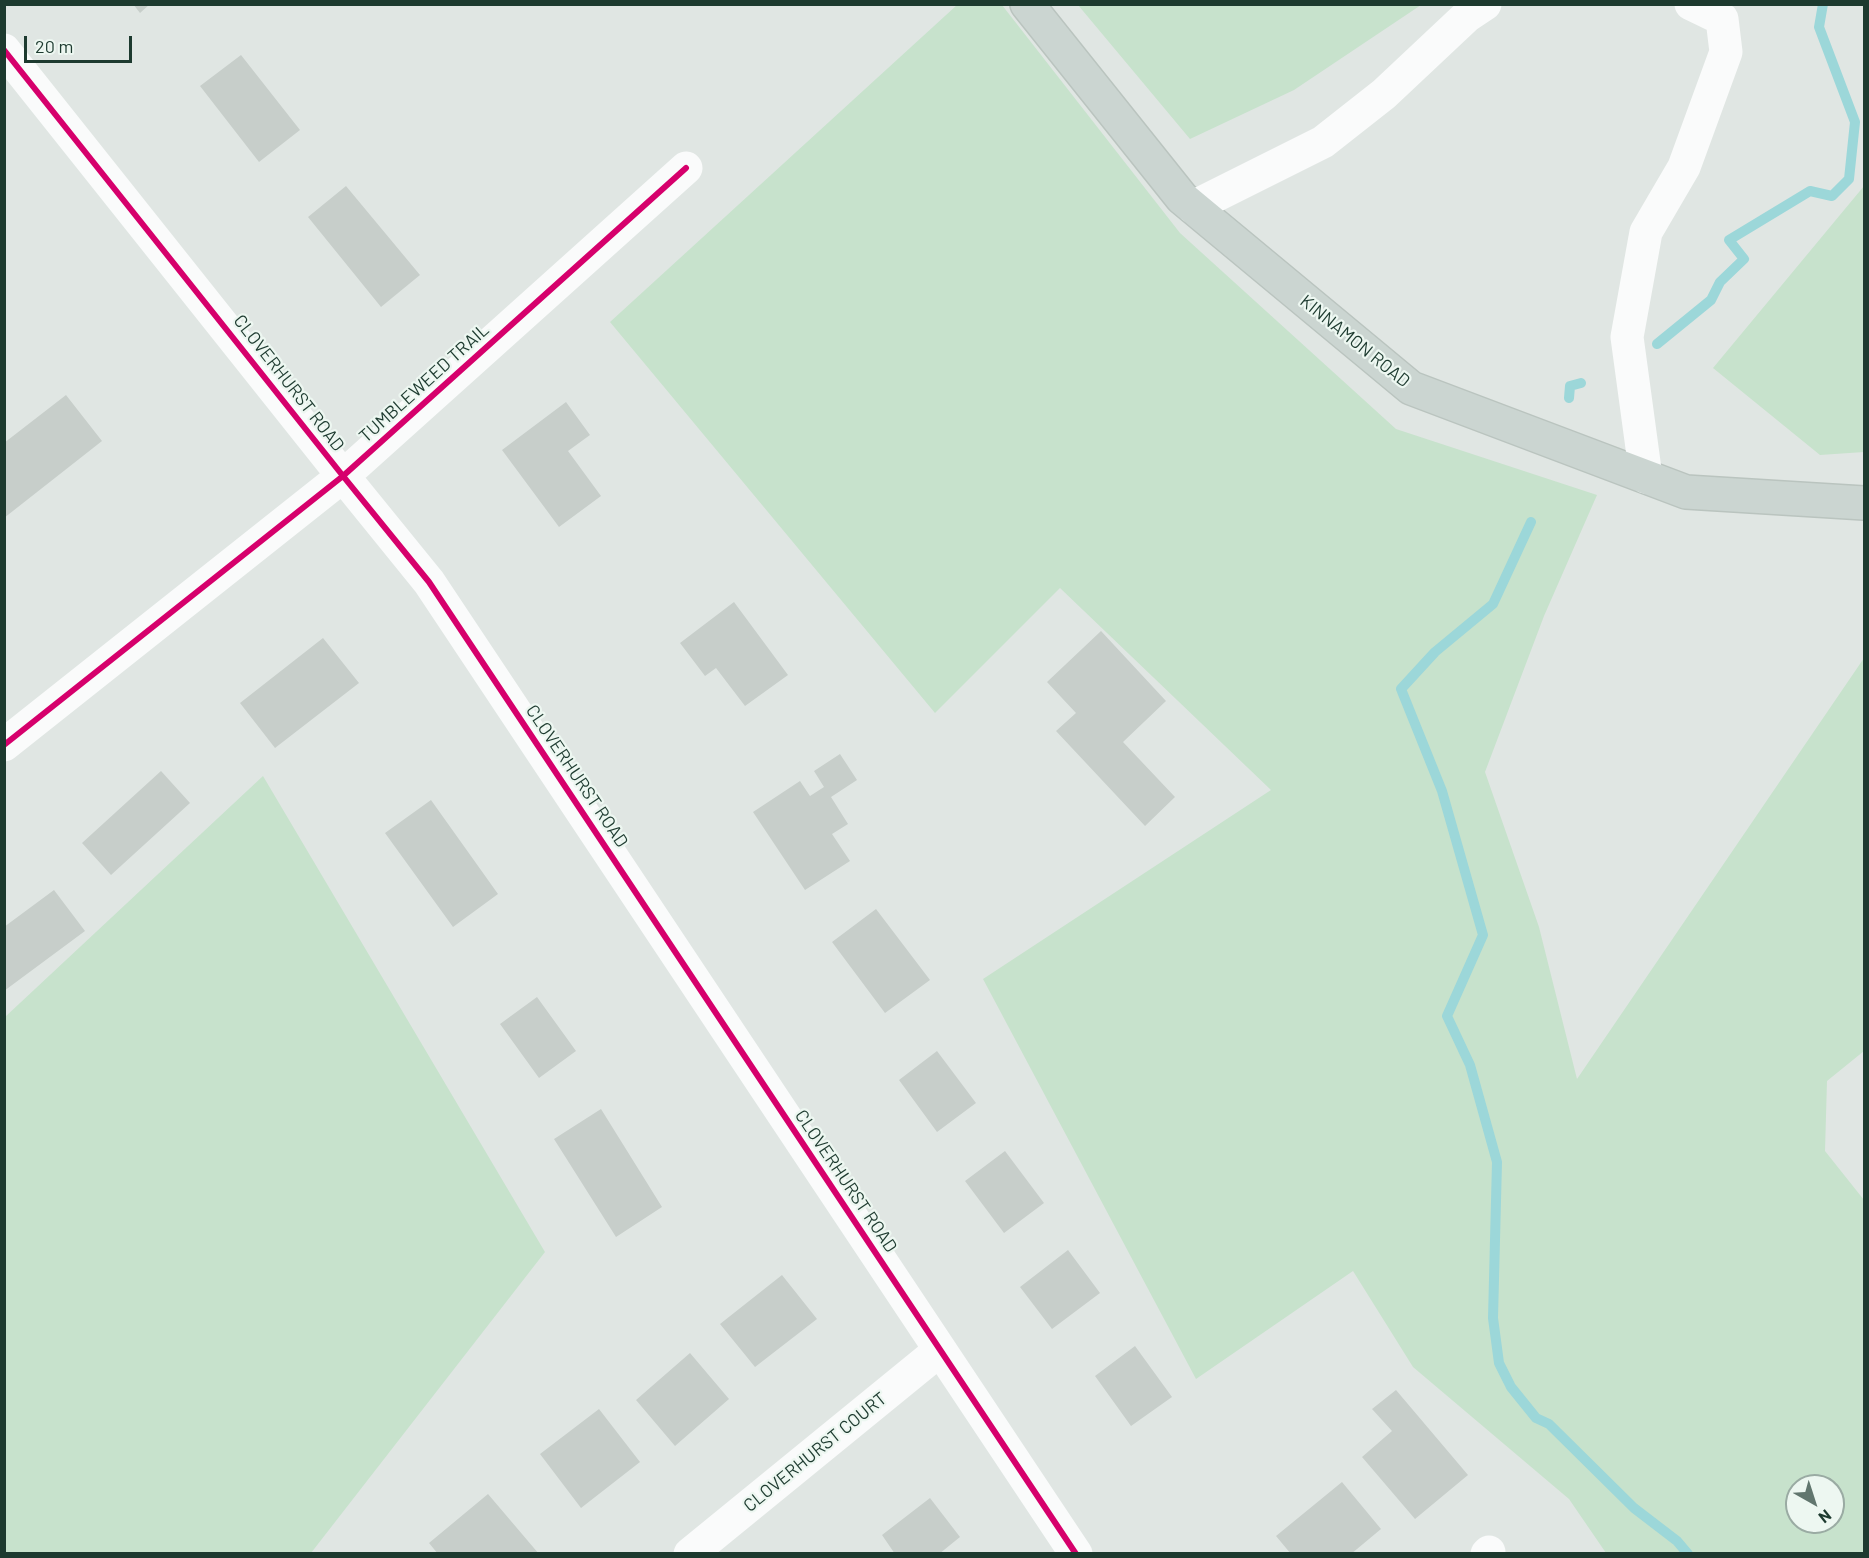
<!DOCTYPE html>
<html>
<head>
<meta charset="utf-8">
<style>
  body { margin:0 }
  #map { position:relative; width:1869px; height:1558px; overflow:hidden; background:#e0e6e3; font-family:Barlow,sans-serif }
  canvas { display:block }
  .frame { position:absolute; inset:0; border:6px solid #1d3a2f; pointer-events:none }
  .north { position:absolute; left:1785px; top:1474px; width:60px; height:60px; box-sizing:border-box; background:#edf7f1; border:2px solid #9aaba3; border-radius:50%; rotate:141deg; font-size:16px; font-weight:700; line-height:24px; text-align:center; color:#1d3a2f }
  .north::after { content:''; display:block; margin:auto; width:21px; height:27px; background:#61766e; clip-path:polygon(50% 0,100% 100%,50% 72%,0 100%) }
  .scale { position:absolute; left:24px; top:36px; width:108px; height:27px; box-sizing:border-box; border:3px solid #1d3a2f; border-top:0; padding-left:8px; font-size:18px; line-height:21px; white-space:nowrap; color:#1d3a2f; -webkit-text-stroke:4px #edf7f1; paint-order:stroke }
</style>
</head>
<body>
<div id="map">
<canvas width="1869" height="1558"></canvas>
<div class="frame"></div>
<div class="north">N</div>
<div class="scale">20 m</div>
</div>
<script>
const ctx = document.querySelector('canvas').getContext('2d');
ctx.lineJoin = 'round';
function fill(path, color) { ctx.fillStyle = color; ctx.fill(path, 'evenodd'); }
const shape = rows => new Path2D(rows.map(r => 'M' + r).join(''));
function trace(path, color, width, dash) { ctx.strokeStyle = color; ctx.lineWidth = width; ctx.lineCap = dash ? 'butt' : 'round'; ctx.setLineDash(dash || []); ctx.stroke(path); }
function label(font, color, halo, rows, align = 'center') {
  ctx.font = font + ' Barlow,sans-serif'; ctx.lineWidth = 4.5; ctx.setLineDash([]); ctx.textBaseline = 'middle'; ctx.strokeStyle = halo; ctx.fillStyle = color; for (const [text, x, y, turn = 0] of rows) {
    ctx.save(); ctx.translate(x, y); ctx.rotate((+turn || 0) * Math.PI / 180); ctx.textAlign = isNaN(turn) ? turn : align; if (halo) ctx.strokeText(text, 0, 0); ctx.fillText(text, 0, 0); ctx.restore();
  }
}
fill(shape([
  [957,5,1002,5,1180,233,1396,429,1597,495,1544,616,1485,772,1539,927,1577,1079,1864,658,1864,1051,1827,1081,1825,1151,1864,1200,1864,1553,1606,1553,1569,1499,1413,1367,1353,1271,1196,1379,983,979,1271,790,1060,588,935,713,610,322],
  [1797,1486,1833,1486,1833,1522,1797,1522],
  [1078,5,1421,5,1294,90,1190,139],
  [1864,186,1864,452,1820,455,1713,368],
  [263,776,545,1252,311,1553,5,1553,5,1017]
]), '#c7e2cc');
trace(shape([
  [1657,344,1711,300,1720,282,1744,259,1729,240,1810,191,1832,196,1849,179,1855,122,1819,27,1823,4],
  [1569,398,1570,386,1581,383],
  [1531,522,1493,604,1435,652,1401,689,1442,791,1483,935,1447,1016,1470,1065,1497,1162,1493,1318,1499,1363,1511,1387,1536,1418,1549,1424,1634,1508,1677,1541,1688,1554]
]), '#9cd7d9', 10);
fill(shape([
  [133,4,150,4,140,13],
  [241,55,300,130,259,162,200,86],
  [346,186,420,275,381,307,308,217],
  [66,395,102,441,4,518,4,443],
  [566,402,590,435,568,451,601,496,559,527,502,450],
  [734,602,788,675,745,706,716,668,705,676,680,643],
  [1101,631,1166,701,1123,742,1175,797,1145,826,1056,731,1076,713,1047,682],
  [323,638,359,683,275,748,240,703],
  [840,754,857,780,831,797,848,824,832,834,850,861,805,890,753,812,800,781,810,796,824,787,814,771],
  [161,771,190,803,111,875,82,843],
  [431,800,498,894,453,927,385,833],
  [54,890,85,931,4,991,4,927],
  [876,909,930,980,885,1013,832,942],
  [537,997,576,1051,539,1078,500,1024],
  [937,1051,976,1103,937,1132,899,1080],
  [601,1109,662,1207,616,1237,554,1139],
  [1005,1151,1044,1203,1004,1233,965,1181],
  [1068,1250,1100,1293,1052,1329,1020,1287],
  [782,1275,817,1319,755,1367,720,1324],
  [1135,1346,1172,1397,1131,1426,1095,1376],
  [690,1353,729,1399,675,1446,636,1400],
  [1396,1390,1468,1475,1415,1519,1362,1457,1392,1431,1372,1409],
  [599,1409,640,1462,581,1508,540,1454],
  [1342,1482,1381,1529,1351,1554,1291,1554,1276,1536],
  [488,1494,539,1554,438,1554,429,1543],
  [930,1498,960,1537,939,1554,895,1554,882,1535]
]), '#c7ceca');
const major = shape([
  [1027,4,1182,198,1411,388,1686,492,1864,503]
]);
trace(major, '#bac4bf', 36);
trace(shape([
  [4,50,343,476,429,582,1076,1554],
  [1193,207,1323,142,1384,94,1467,16,1485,4],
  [1646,477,1627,337,1646,232,1684,167,1726,52,1722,19,1691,4],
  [4,745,343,476,686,168],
  [690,1554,940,1350],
  [1487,1554,1489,1552]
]), '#fafbfb', 33);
trace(major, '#cbd5d1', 33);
trace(shape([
  [4,50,343,476,429,582,1076,1554],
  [4,745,343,476,686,168]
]), '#d6006c', 6);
label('18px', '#1d3a2f', '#edf7f1', [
  ["KINNAMON ROAD",1355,341,39],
  ["CLOVERHURST ROAD",289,383,52],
  ["TUMBLEWEED TRAIL",424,383,-42],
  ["CLOVERHURST ROAD",577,776,56],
  ["CLOVERHURST ROAD",846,1181,56],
  ["CLOVERHURST COURT",815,1452,-39]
]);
</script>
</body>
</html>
